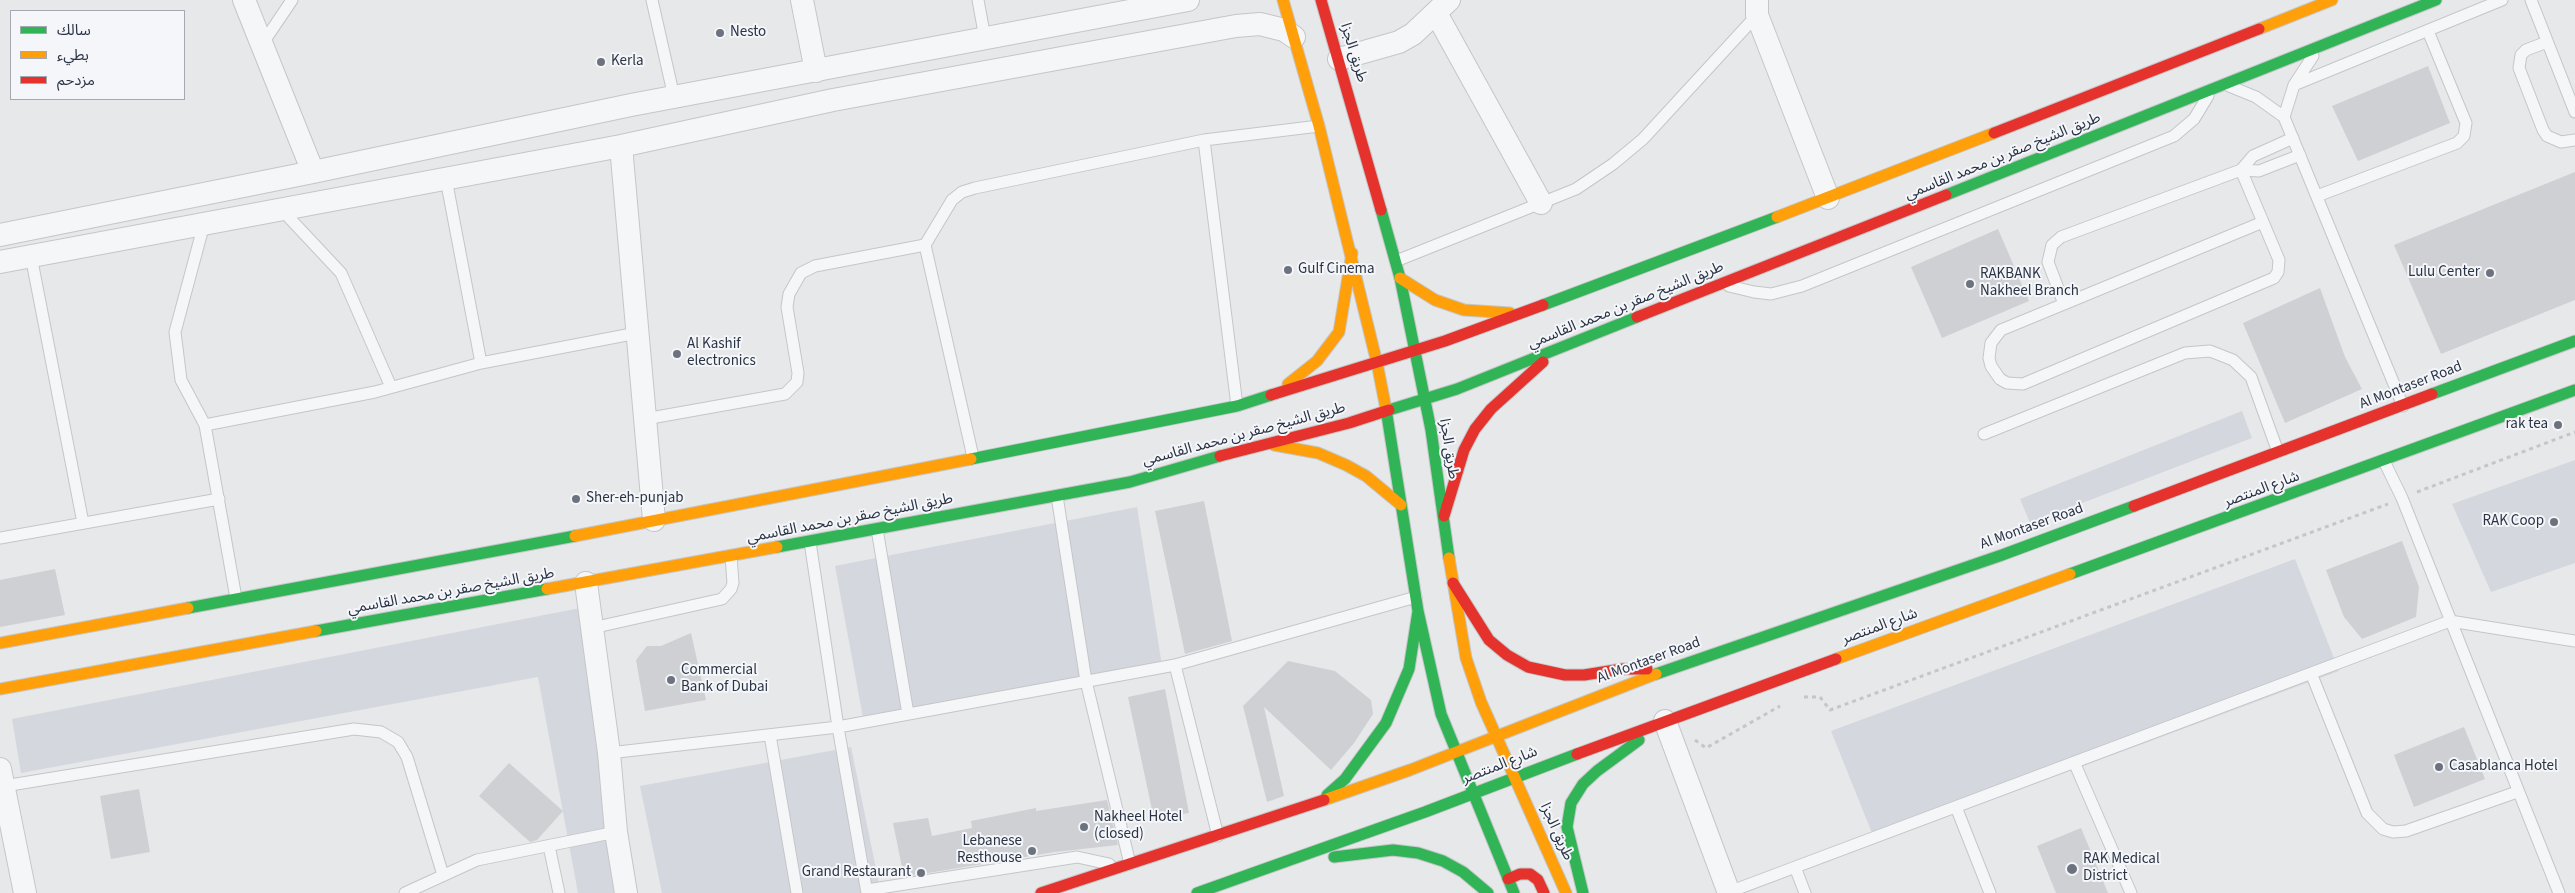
<!DOCTYPE html>
<html>
<head>
<meta charset="utf-8">
<style>
  body { margin:0 }
  #map { position:relative; width:2575px; height:893px; overflow:hidden; background:#e6e8ea; font-family:"Source Sans 3","Noto Sans Arabic",sans-serif }
  canvas { display:block }
  .legend { position:absolute; left:10px; top:10px; width:175px; height:90px; box-sizing:border-box; background:#f4f6f9; border:1px solid #a4a8b1; margin:0; padding:6px 9px; list-style:none; font-size:15px; color:#2b3445 }
  .legend li { display:flex; align-items:center; gap:10px; height:25px }
  .legend b { width:25px; border:1px solid #a4a8b1 }
</style>
</head>
<body>
<div id="map">
<canvas width="2575" height="893"></canvas>
<ul class="legend">
<li><b style="height:6px;background:#30b455"></b>سالك</li>
<li><b style="height:6px;background:#ff9f0a"></b>بطيء</li>
<li><b style="height:6px;background:#e5322d"></b>مزدحم</li>
</ul>
</div>
<script>
const ctx = document.querySelector('canvas').getContext('2d');
ctx.lineJoin = 'round';
function fill(path, color) { ctx.fillStyle = color; ctx.fill(path, 'evenodd'); }
const shape = rows => new Path2D(rows.map(r => 'M' + r).join(''));
function trace(path, color, width, dash) { ctx.strokeStyle = color; ctx.lineWidth = width; ctx.lineCap = dash ? 'butt' : 'round'; ctx.setLineDash(dash || []); ctx.stroke(path); }
function label(font, color, halo, rows, align = 'center') {
  ctx.font = font + ' "Source Sans 3","Noto Sans Arabic",sans-serif'; ctx.lineWidth = 4; ctx.setLineDash([]); ctx.textBaseline = 'middle'; ctx.strokeStyle = halo; ctx.fillStyle = color; for (const [text, x, y, turn = 0] of rows) {
    ctx.save(); ctx.translate(x, y); ctx.rotate((+turn || 0) * Math.PI / 180); ctx.textAlign = isNaN(turn) ? turn : align; if (halo) ctx.strokeText(text, 0, 0); ctx.fillText(text, 0, 0); ctx.restore();
  }
}
fill(shape([
  [2242,411,2252,438,2030,523,2020,499],
  [2575,460,2575,563,2491,592,2452,504],
  [1137,507,1162,666,864,723,835,566],
  [2295,559,2339,671,1876,843,1831,731],
  [580,608,631,893,578,893,538,677,21,773,12,719],
  [851,747,881,893,662,893,640,786]
]), '#d4d7dd');
fill(shape([
  [2428,66,2450,123,2358,161,2332,106],
  [2575,172,2575,300,2441,354,2394,245],
  [1998,229,2029,301,1942,338,1911,267],
  [2320,288,2345,357,2362,389,2285,423,2243,323],
  [1204,501,1232,641,1185,654,1155,511],
  [2402,541,2419,587,2416,617,2362,639,2344,617,2326,570],
  [55,569,65,615,0,627,0,580],
  [691,633,706,700,645,711,636,660,647,646,661,646],
  [1288,661,1335,671,1371,700,1373,714,1354,743,1331,770,1264,707,1284,796,1267,802,1243,706],
  [1165,689,1189,813,1154,819,1128,697],
  [2464,727,2485,779,2414,807,2394,755],
  [509,763,563,811,537,840,530,842,479,796],
  [139,789,150,852,111,859,100,796],
  [1107,800,1118,845,1055,852,904,877,893,823,928,818,932,836,972,828,971,821,1036,808,1036,811],
  [2081,828,2108,893,2056,893,2037,846]
]), '#ced0d3');
const lane = shape([
  [652,0,674,97],
  [978,0,985,38],
  [2531,0,2575,112],
  [2547,42,2526,50,2521,55,2519,68,2543,130,2547,136,2561,142,2575,140],
  [263,43,292,0],
  [2294,85,2502,0],
  [2229,86,2256,97,2284,117,2403,406],
  [2284,117,2294,85,2313,56],
  [1204,140,1237,406],
  [2241,170,2263,222,2279,260,2278,272,2274,278,2023,384,2007,383,2000,379,1991,366,1989,358,1991,343,2001,330,2263,222],
  [2241,170,2253,156,2293,138],
  [446,179,481,363],
  [2317,196,2457,143,2464,136,2466,123,2428,31],
  [281,209,341,273,391,387],
  [204,224,175,332,181,380,205,425,236,598],
  [31,256,83,523],
  [1396,261,1576,189,1613,164,1643,139,1757,15],
  [1729,286,1754,292,1771,294,1802,286,2174,136,2194,119,2208,96],
  [2064,304,2048,262,2052,245,2061,237,2241,170,2259,171,2300,155],
  [645,419,785,394,797,382,798,373,787,307,789,294,801,273,815,266,925,245],
  [205,425,375,392,481,363,637,333],
  [1984,434,2185,353,2210,351,2233,360,2251,377,2278,452],
  [973,457,925,245,952,200,962,192,975,188,1204,140,1319,126],
  [2384,461,2402,498,2559,893],
  [1057,496,1086,681,1130,864],
  [877,529,908,714],
  [0,538,219,499],
  [810,542,838,727,867,893],
  [592,628,722,599,731,589,733,583,731,556],
  [1175,665,1218,836],
  [2311,673,2367,813,2383,829,2393,832,2406,831,2517,792],
  [770,735,797,893],
  [609,753,838,727,1175,665,1416,597],
  [2074,762,2131,893],
  [4,786,354,729,381,732,398,742,407,757,443,875],
  [1956,807,1990,893],
  [549,846,559,893],
  [1795,867,1805,893],
  [867,890,1077,857,1109,864],
  [1729,892,2450,621,2575,641],
  [405,893,477,860,616,832]
]);
const street = shape([
  [244,0,313,172],
  [802,0,816,71],
  [1757,0,1757,15,1828,198],
  [1436,13,1541,203],
  [1339,59,1399,42,1413,34,1449,0],
  [621,146,654,520],
  [0,235,313,172,631,105,1188,0],
  [0,262,621,146,833,100,1236,26,1260,24,1284,30,1294,37],
  [586,583,609,753,616,832,626,893],
  [1665,721,1729,893],
  [0,769,25,893]
]);
const fast = shape([
  [1946,195,2436,0],
  [1381,210,1400,278,1431,430,1449,558],
  [1543,305,1777,217],
  [2432,394,2575,341],
  [1386,409,1418,611,1441,714,1514,893],
  [1389,410,1457,389,1637,317],
  [971,459,1237,406,1271,395],
  [777,547,1130,482,1220,456],
  [2070,574,2575,390],
  [188,608,575,536],
  [316,631,547,589],
  [1656,674,2002,555,2134,506],
  [1327,795,1345,779,1386,723,1409,669,1418,611],
  [1334,857,1393,850,1418,853,1443,861,1463,872,1488,893],
  [1197,893,1425,812,1577,754],
  [1583,893,1567,827,1571,803,1583,784,1597,771,1639,740]
]);
const slow = shape([
  [1283,0,1319,126,1377,363,1386,409],
  [2259,29,2332,0],
  [1777,217,1994,133],
  [1400,278,1435,300,1464,310,1510,313],
  [1288,384,1317,361,1339,332,1352,253],
  [1274,445,1318,453,1346,465,1366,476,1401,505],
  [575,536,971,459],
  [1449,558,1466,658,1481,702,1566,893],
  [547,589,777,547],
  [0,643,188,608],
  [1836,659,2070,574],
  [0,689,316,631],
  [1324,800,1410,770,1656,674]
]);
const jam = shape([
  [1321,0,1381,210],
  [1994,133,2259,29],
  [1637,317,1946,195],
  [1271,395,1445,341,1543,305],
  [1220,456,1349,423,1389,410],
  [2134,506,2432,394],
  [1444,516,1464,450,1475,429,1491,409,1543,362],
  [1453,583,1489,640,1507,655,1528,667,1565,675,1584,675,1622,669,1647,669],
  [1577,754,1836,659],
  [1508,879,1520,874,1530,874,1538,880,1544,893],
  [1041,893,1324,800]
]);
trace(lane, '#c4c6c8', 13);
trace(street, '#c4c6c8', 24);
trace(fast, '#c4c6c8', 13);
trace(slow, '#c4c6c8', 13);
trace(jam, '#c4c6c8', 13);
trace(shape([
  [2417,492,2575,432],
  [1804,697,1820,697,1830,710,2388,504],
  [1695,740,1706,748,1780,706]
]), '#c5c6ca', 3, [4, 4]);
trace(lane, '#f5f6f7', 11);
trace(street, '#f5f6f7', 22);
trace(fast, '#30b455', 11);
trace(slow, '#ff9f0a', 11);
trace(jam, '#e5322d', 11);
for (const [x, y, r, color] of [
  [720,33,5,"#6c737f"],
  [601,62,5,"#6c737f"],
  [1288,270,5,"#6c737f"],
  [2490,273,5,"#6c737f"],
  [1970,284,5,"#6c737f"],
  [677,354,5,"#6c737f"],
  [2558,425,5,"#6c737f"],
  [576,499,5,"#6c737f"],
  [2554,522,5,"#6c737f"],
  [671,680,5,"#6c737f"],
  [2439,767,5,"#6c737f"],
  [1084,827,5,"#6c737f"],
  [1032,851,5,"#6c737f"],
  [2072,869,6,"#6c737f"],
  [921,873,5,"#6c737f"]
]) { const dot = new Path2D(); dot.arc(x, y, r, 0, 2 * Math.PI); ctx.fillStyle = color; ctx.fill(dot); trace(dot, '#f4f6f9', 2); }
label('15px', '#2b3445', '#f4f6f9', [
  ["Nesto",730,33],
  ["Kerla",611,62],
  ["Gulf Cinema",1298,270],
  ["Lulu Center",2480,273,"right"],
  ["RAKBANK",1980,275],
  ["Nakheel Branch",1980,292],
  ["Al Kashif",687,345],
  ["electronics",687,362],
  ["rak tea",2548,425,"right"],
  ["Sher-eh-punjab",586,499],
  ["RAK Coop",2544,522,"right"],
  ["Commercial",681,671],
  ["Bank of Dubai",681,688],
  ["Casablanca Hotel",2449,767],
  ["Nakheel Hotel",1094,818],
  ["(closed)",1094,835],
  ["Lebanese",1022,842,"right"],
  ["Resthouse",1022,859,"right"],
  ["RAK Medical",2083,860],
  ["District",2083,877],
  ["Grand Restaurant",911,873,"right"]
], 'left');
label('15px', '#2b3445', '#f4f6f9', [
  ["طريق الجزا",1353,53,73],
  ["طريق الشيخ صقر بن محمد القاسمي",2003,157,-22],
  ["طريق الشيخ صقر بن محمد القاسمي",1626,306,-22],
  ["Al Montaser Road",2411,386,-21],
  ["طريق الشيخ صقر بن محمد القاسمي",1244,435,-15],
  ["طريق الجزا",1448,449,81],
  ["شارع المنتصر",2262,490,-20],
  ["طريق الشيخ صقر بن محمد القاسمي",850,519,-11],
  ["Al Montaser Road",2032,527,-20],
  ["طريق الشيخ صقر بن محمد القاسمي",451,592,-10],
  ["شارع المنتصر",1880,627,-20],
  ["Al Montaser Road",1649,661,-20],
  ["شارع المنتصر",1500,766,-21],
  ["طريق الجزا",1556,832,66]
]);
</script>
</body>
</html>
